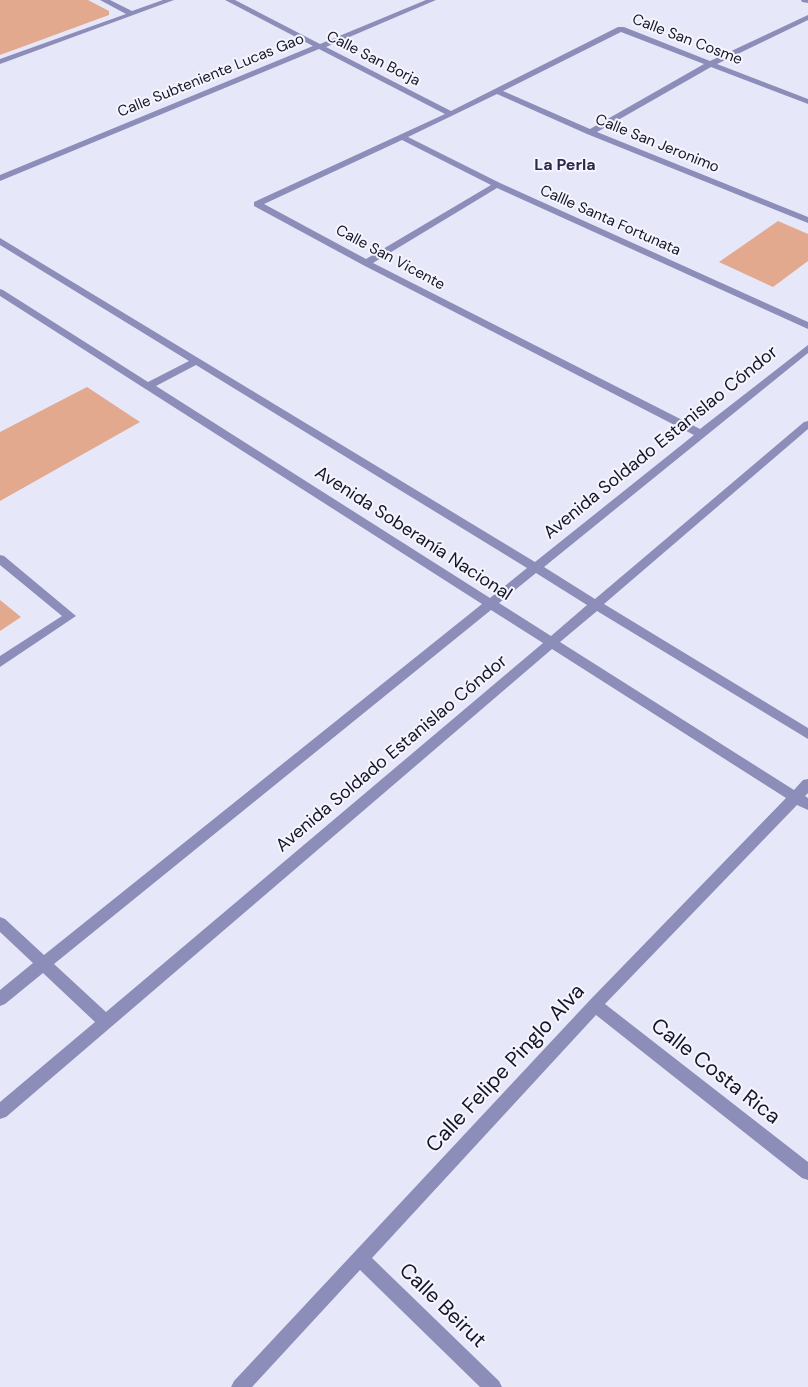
<!DOCTYPE html>
<html>
<head>
<meta charset="utf-8">
<style>
  body { margin:0 }
  canvas { display:block; background:#e7e7fa }
</style>
</head>
<body>
<canvas width="808" height="1387"></canvas>
<script>
const ctx = document.querySelector('canvas').getContext('2d');
ctx.lineJoin = 'round';
function fill(path, color) { ctx.fillStyle = color; ctx.fill(path, 'evenodd'); }
const shape = rows => new Path2D(rows.map(r => 'M' + r).join(''));
function label(font, color, halo, rows, align = 'center') {
  ctx.font = font + ' "DM Sans",sans-serif'; ctx.lineWidth = 4; ctx.setLineDash([]); ctx.textBaseline = 'middle'; ctx.strokeStyle = halo; ctx.fillStyle = color; for (const [text, x, y, turn = 0] of rows) {
    ctx.save(); ctx.translate(x, y); ctx.rotate((+turn || 0) * Math.PI / 180); ctx.textAlign = isNaN(turn) ? turn : align; if (halo) ctx.strokeText(text, 0, 0); ctx.fillText(text, 0, 0); ctx.restore();
  }
}
fill(shape([
  [0,0,88,0,109,11,109,15,0,55],
  [778,221,808,234,808,261,773,287,719,262],
  [87,387,140,422,0,501,0,432],
  [0,600,21,617,0,631]
]), '#e3a98f');
fill(shape([
  [100,0,110,0,132,11,163,0,174,0,0,64,0,59,126,14,100,0],
  [225,0,235,0,320,44,426,0,436,0,326,47,451,111,618,27,624,27,710,61,808,15,808,20,717,64,808,99,808,104,711,67,597,132,808,217,808,223,587,134,497,94,408,137,500,183,808,322,808,329,497,188,373,263,700,429,808,345,808,353,544,567,595,599,804,422,808,421,808,429,604,604,808,728,808,739,597,611,560,642,794,790,803,780,808,779,808,793,805,796,808,798,808,810,797,805,605,1004,808,1162,808,1180,802,1178,596,1015,372,1258,499,1381,502,1387,480,1387,360,1270,252,1387,231,1387,234,1381,590,1000,786,798,552,649,6,1117,0,1119,0,1102,95,1022,43,973,5,1004,0,1006,0,990,33,963,0,932,0,917,5,919,44,955,482,604,0,296,0,289,3,290,148,382,189,361,0,245,0,238,535,562,694,435,363,265,254,206,254,202,445,114,319,49,0,181,0,175,313,46,225,0],
  [621,32,704,64,590,129,503,91,621,32],
  [402,140,491,185,366,259,264,204,402,140],
  [196,365,527,568,490,598,156,386,196,365],
  [536,573,587,605,551,636,499,603,536,573],
  [491,610,543,643,106,1012,54,964,491,610],
  [801,0,808,0,808,3,802,2,801,0],
  [0,555,4,556,76,616,0,667,0,656,62,616,0,565,0,555]
]), '#8d8db9');
label('15px', '#161525', '#f5f5ff', [
  ["Calle San Cosme",687,40,21],
  ["Calle San Borja",373,59,27],
  ["Calle Subteniente Lucas Gao",211,76,-22],
  ["Calle San Jeronimo",657,144,22],
  ["Callle Santa Fortunata",610,221,24],
  ["Calle San Vicente",390,258,28]
]);
label('bold 16px', '#2b284c', '#f5f5ff', [
  ["La Perla",565,166]
]);
label('18px', '#161525', '#f5f5ff', [
  ["Avenida Soldado Estanislao Cóndor",661,443,-39],
  ["Avenida Soberanía Nacional",413,534,33],
  ["Avenida Soldado Estanislao Cóndor",392,754,-40]
]);
label('21px', '#161525', '#f5f5ff', [
  ["Calle Felipe Pinglo Alva",506,1069,-47],
  ["Calle Costa Rica",715,1072,38],
  ["Calle Beirut",442,1306,44]
]);
</script>
</body>
</html>
